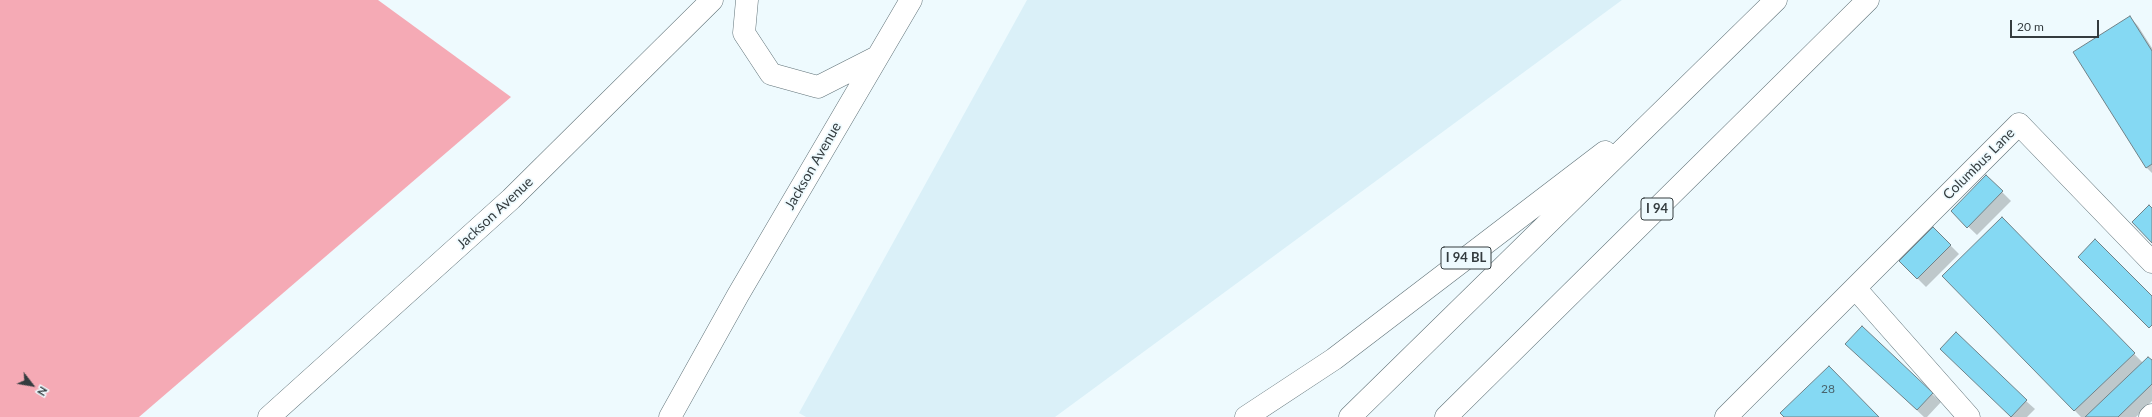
<!DOCTYPE html>
<style>
body{margin:0}
#map{position:relative;width:2152px;height:417px;overflow:hidden;background:#eefafe;font-family:Lato,sans-serif}
canvas{display:block}
.north{position:absolute;left:12px;top:365px;width:40px;height:40px;-webkit-text-stroke:3px #eefafe;paint-order:stroke;rotate:121deg;font-size:11px;font-weight:700;line-height:16px;text-align:center;color:#343c3f}
.north::after{content:'';display:block;margin:auto;width:14px;height:18px;background:#343c3f;clip-path:polygon(50% 0,100% 100%,50% 72%,0 100%)}
.scale{position:absolute;left:2010px;top:20px;width:89px;height:18px;box-sizing:border-box;border:2px solid #343c3f;border-top:0;padding-left:5px;font-size:12px;line-height:14px;white-space:nowrap;color:#343c3f;-webkit-text-stroke:3px #eefafe;paint-order:stroke}
</style>
<div id="map">
<canvas width="2152" height="417"></canvas>
<div class="north">N</div>
<div class="scale">20 m</div>
</div>
<script>
const ctx = document.querySelector('canvas').getContext('2d');
ctx.lineJoin = 'round';
function paint(path, color) {
  ctx.fillStyle = color;
  ctx.fill(path, 'evenodd');
}
function shape(rows) {
  const path = new Path2D();
  for (const r of rows) {
    path.moveTo(r[0], r[1]);
    for (let i = 2; i < r.length; i += 2) path.lineTo(r[i], r[i + 1]);
  }
  return path;
}
function stroke(path, color, width, dash) {
  ctx.strokeStyle = color;
  ctx.lineWidth = width;
  ctx.lineCap = dash ? 'butt' : 'round';
  ctx.setLineDash(dash || []);
  ctx.stroke(path);
}
function drawText(font, color, halo, rows, align = 'center') {
  ctx.font = font + ' Lato,sans-serif';
  ctx.lineWidth = 3.5;
  ctx.setLineDash([]);
  ctx.textBaseline = 'middle';
  ctx.strokeStyle = halo;
  ctx.fillStyle = color;
  for (const [text, x, y, turn = 0] of rows) {
    ctx.save();
    ctx.translate(x, y);
    ctx.rotate((+turn || 0) * Math.PI / 180);
    ctx.textAlign = isNaN(turn) ? turn : align;
    if (halo) ctx.strokeText(text, 0, 0);
    ctx.fillText(text, 0, 0);
    ctx.restore();
  }
}
const built = shape([
 [1027,0,1622,0,1055,417,806,417,799,413]
]);
const forest = shape([
 [0,0,378,0,511,97,139,417,0,417]
]);
const shadow = shape([
 [2130,17,2138,26,2152,48,2152,173,2146,167],
 [1986,176,2011,201,1977,235,1952,211],
 [2002,219,2143,363,2152,362,2152,401,2136,417,2081,417,1943,276],
 [1933,228,1959,254,1926,287,1900,261],
 [1941,349,2026,401,2035,409,2027,417,2012,417],
 [1855,352,1932,394,1941,402,1927,417,1924,417]
]);
const building = shape([
 [2130,16,2152,51,2152,164,2146,168,2073,52,2130,16],
 [1986,175,2003,191,1967,228,1951,211,1986,175],
 [2149,205,2152,208,2152,243,2132,222,2149,205],
 [2002,217,2135,353,2074,411,1942,276,2002,217],
 [1933,227,1951,245,1917,279,1899,261,1933,227],
 [2095,239,2152,296,2152,325,2149,328,2078,257,2095,239],
 [1862,326,1933,393,1917,410,1845,344,1862,326],
 [1956,332,2027,400,2011,417,1940,349,1956,332],
 [2148,357,2152,360,2152,384,2118,417,2085,417,2148,357],
 [1829,366,1879,417,1784,417,1780,413,1829,366]
]);
const minor = shape([
 [1855,288,1969,417],
 [1726,417,2019,124,2152,262],
 [2150,417,2152,415]
]);
const major = shape([
 [747,0,744,33,771,74,818,87,877,57],
 [269,417,511,199,712,0],
 [670,417,738,295,911,0]
]);
const highway = shape([
 [1246,417,1334,359,1605,152],
 [1350,417,1776,0],
 [1446,417,1868,0]
]);
const numberNames = [
 ["28",1828,389]
];
const shields = [
 [1657,209,32],
 [1466,258,50]
];
const shieldNames = [
 ["I 94",1657,209],
 ["I 94 BL",1466,258]
];
const streetNames = [
 ["Columbus Lane",1979,164,-45],
 ["Jackson Avenue",813,166,-60],
 ["Jackson Avenue",495,213,-43]
];
paint(built, '#daf0f8');
paint(forest, '#f5aab5');
paint(shadow, '#0003');
paint(building, '#85d9f3');
stroke(building, '#708288', 1);
stroke(minor, '#607278', 23);
stroke(major, '#607278', 23);
stroke(highway, '#607278', 23);
stroke(minor, '#fff', 22);
stroke(major, '#fff', 22);
stroke(highway, '#fff', 22);
drawText('12px', '#48636c', null, numberNames);
for (const [x, y, w] of shields) {
  const box = new Path2D();
  box.roundRect(x - w / 2, y - 11, w, 22, 3);
  ctx.fillStyle = '#eefafe';
  ctx.fill(box);
  stroke(box, '#343c3f', 1);
}
drawText('bold 13px', '#343c3f', null, shieldNames);
drawText('14px', '#343c3f', '#eefafe', streetNames);
</script>
